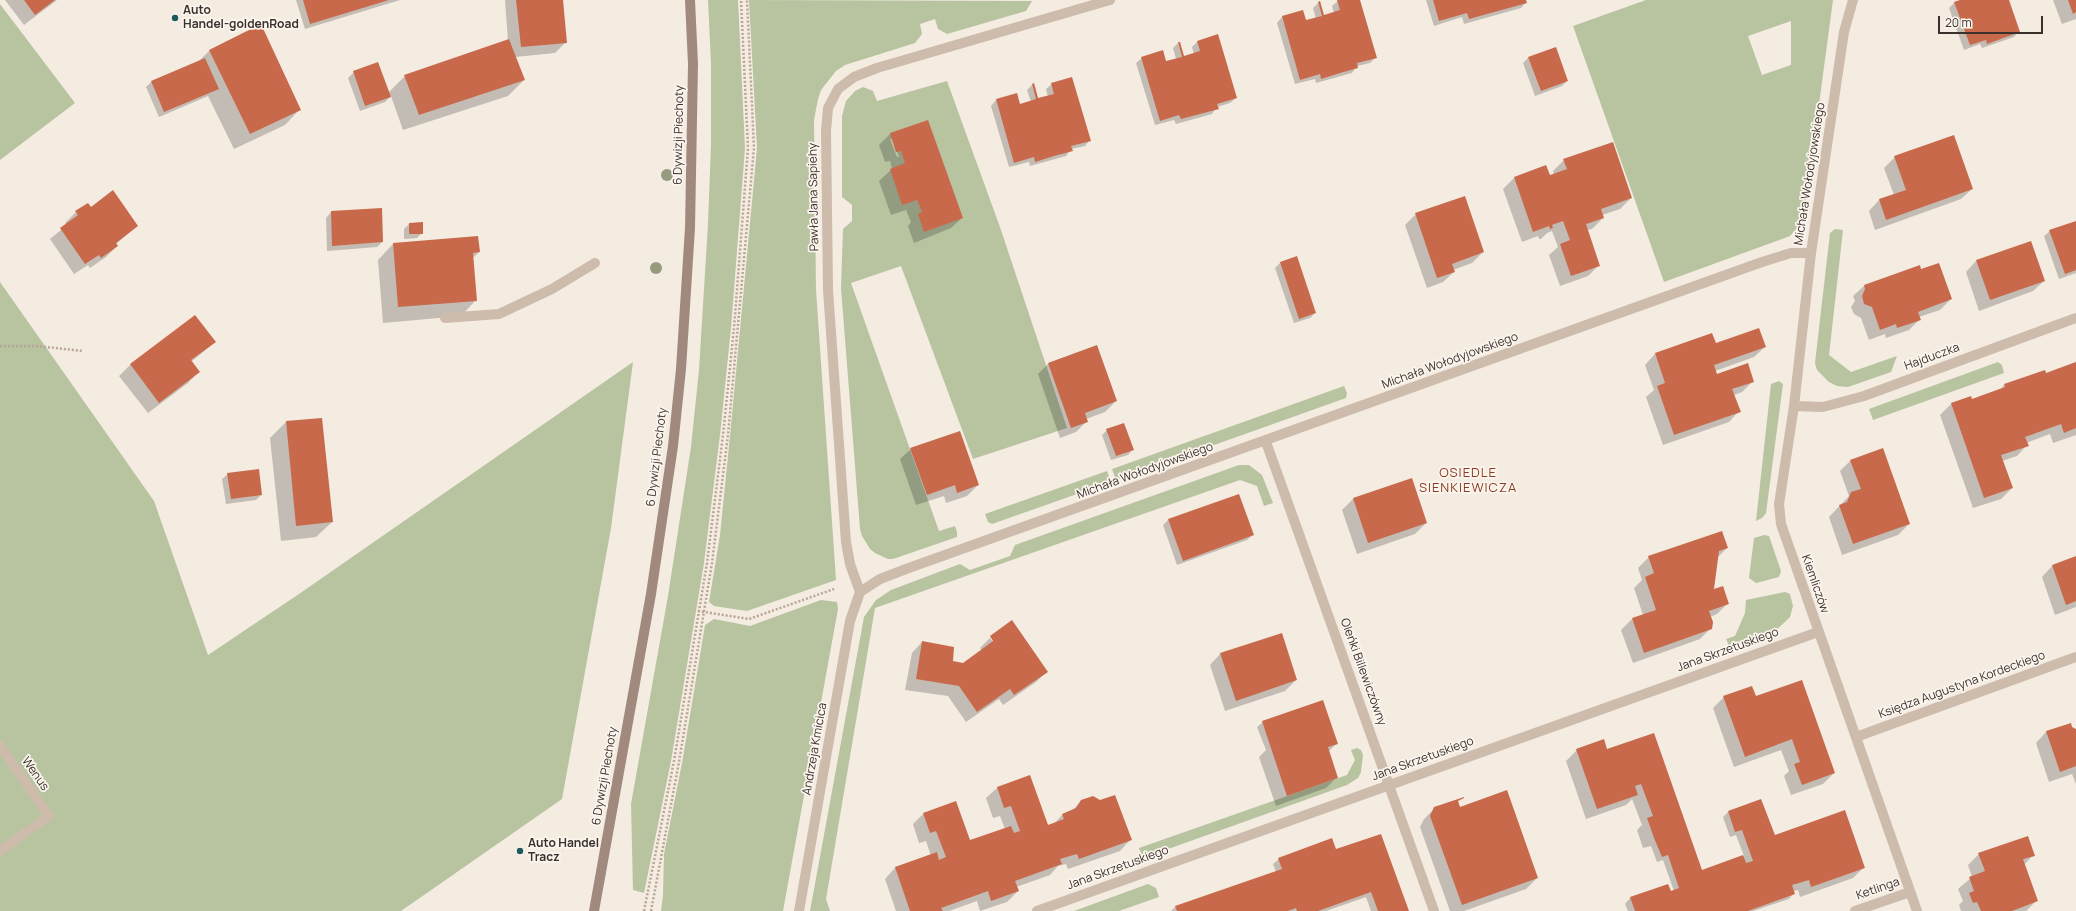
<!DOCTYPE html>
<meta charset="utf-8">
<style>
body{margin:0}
#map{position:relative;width:2076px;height:911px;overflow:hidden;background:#f4ebe1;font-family:Manrope,sans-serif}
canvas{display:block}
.scale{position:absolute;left:1938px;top:16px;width:105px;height:18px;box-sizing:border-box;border:2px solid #3b302b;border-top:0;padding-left:5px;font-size:12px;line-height:14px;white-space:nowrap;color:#3b302b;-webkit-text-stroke:3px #fbf5ee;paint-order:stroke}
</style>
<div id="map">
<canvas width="2076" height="911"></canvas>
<div class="scale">20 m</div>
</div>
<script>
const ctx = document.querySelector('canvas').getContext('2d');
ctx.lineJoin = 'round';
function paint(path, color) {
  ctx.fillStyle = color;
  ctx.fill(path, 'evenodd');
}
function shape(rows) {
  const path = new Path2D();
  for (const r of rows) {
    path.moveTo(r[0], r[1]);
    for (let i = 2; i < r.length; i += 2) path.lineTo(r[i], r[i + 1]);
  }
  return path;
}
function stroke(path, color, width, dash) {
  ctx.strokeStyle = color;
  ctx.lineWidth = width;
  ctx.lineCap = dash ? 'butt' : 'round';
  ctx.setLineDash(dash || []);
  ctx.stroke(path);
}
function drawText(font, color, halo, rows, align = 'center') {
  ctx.font = font + ' Manrope,sans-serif';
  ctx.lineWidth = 3.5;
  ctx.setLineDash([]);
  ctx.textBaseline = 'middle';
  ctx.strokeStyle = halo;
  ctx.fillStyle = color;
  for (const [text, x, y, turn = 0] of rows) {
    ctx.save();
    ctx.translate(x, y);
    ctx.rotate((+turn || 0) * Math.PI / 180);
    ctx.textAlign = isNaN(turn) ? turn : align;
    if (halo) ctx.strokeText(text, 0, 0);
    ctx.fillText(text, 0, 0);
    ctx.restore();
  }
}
const green = shape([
 [708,0,738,0,745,148,731,328,720,435,704,563,671,761,644,893,633,890,631,804,668,596,691,447,699,370,708,224,711,145,711,63],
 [749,0,1032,1,1026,11,947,34,938,29,935,19,920,24,922,34,915,43,845,65,836,71,821,90,818,99,814,120,816,290,836,580,747,611,714,606,709,602,720,535,730,436,757,148],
 [1646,0,1833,0,1804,216,1800,225,1790,236,1782,239,1664,282,1573,26],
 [1791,21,1791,65,1762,75,1748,36],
 [0,4,75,103,0,160],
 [947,81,1001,230,1067,428,973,459,901,266,851,283,939,531,955,526,957,532,957,537,893,559,888,559,875,553,870,549,862,536,860,529,841,288,843,229,852,221,852,205,842,197,842,116,846,101,855,91,863,87,873,91,877,101],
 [1835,229,1843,230,1829,355,1851,372,1897,356,1891,372,1848,387,1837,386,1829,382,1817,370,1815,363,1830,233],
 [0,282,154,501,208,655,299,594,633,362,611,528,562,799,401,911,0,911],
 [1998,362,2002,365,2004,373,1873,420,1869,409],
 [1779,381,1783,384,1766,513,1762,518,1756,521,1771,384],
 [1344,386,1347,393,1346,398,1116,480,1112,469],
 [1239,465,1249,465,1262,475,1273,503,1264,506,1257,486,1240,480,875,608,826,899,830,911,810,911,864,617,876,600,891,590,960,564,970,570,1010,556,1015,545],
 [1107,471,1111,482,992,524,988,522,985,514],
 [1764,535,1769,536,1781,571,1779,577,1756,583,1749,578,1754,538],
 [1785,592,1790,594,1793,606,1790,617,1786,621,1775,631,1730,648,1726,639,1735,636,1745,613,1746,600],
 [821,600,837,602,838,609,783,911,661,911,663,896,664,854,682,763,705,625,714,619,750,626],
 [1357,748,1361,750,1363,755,1361,772,1358,778,1347,785,1143,858,1139,848,1347,775,1355,760,1351,750],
 [1148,884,1156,888,1159,897,1119,911,1074,911]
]);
const shadow = shape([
 [5,0,57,0,24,25],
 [296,0,400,0,305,29],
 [505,0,562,0,566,42,555,53,515,57,524,80,508,96,403,130,391,96,385,102,360,111,348,78,354,72,389,92,405,76,508,41],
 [1359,0,1376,57,1370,63,1357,66,1352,73,1316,83,1315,79,1295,84,1277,23,1282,17,1302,11,1305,22,1316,19,1313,8,1318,3,1323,17,1334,13,1332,6,1338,1],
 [1426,0,1525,0,1526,2,1521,8,1464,24,1462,17,1434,26],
 [1963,0,2008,0,2019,31,2014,37,1982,48,1980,44,1964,50,1949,8,1954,3],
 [2053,0,2076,0,2076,19,2062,24],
 [1198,41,1236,98,1230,103,1217,107,1212,114,1176,124,1174,120,1155,125,1136,63,1142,58,1165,62,1176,59,1173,48,1178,43,1183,57,1194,54,1192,47],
 [210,50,300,109,285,125,234,149,208,96,159,117,146,87,151,82,197,63],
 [1528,58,1567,81,1562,86,1535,96,1523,63],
 [1052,84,1090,140,1085,146,1071,149,1066,156,1030,166,1029,162,1009,167,991,106,996,100,1019,105,1031,102,1027,90,1032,85,1038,100,1048,97,1046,89],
 [928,121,962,218,951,228,914,243,908,226,911,222,906,210,891,215,879,181,892,169,890,161,885,162,879,145,890,134],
 [890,139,893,139,899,157,897,157],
 [1895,157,1972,189,1961,199,1875,230,1869,211,1879,200,1894,195,1884,168],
 [1564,160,1631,198,1620,209,1602,215,1603,218,1592,229,1587,230,1599,265,1588,276,1560,286,1549,255,1558,247,1552,231,1547,233,1541,239,1539,239,1538,236,1522,242,1503,189,1514,178,1546,166,1549,176,1554,175,1553,171],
 [90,208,137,226,116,244,117,246,106,257,90,268,88,265,74,274,50,239,67,225,65,223,76,212],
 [381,209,382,242,377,247,327,251,326,218,331,212],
 [1416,214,1483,252,1472,263,1453,270,1454,272,1443,282,1427,288,1405,225],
 [2076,222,2076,273,2059,279,2044,236,2050,231],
 [409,224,422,233,417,238,404,239,404,229],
 [393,244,479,252,473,258,476,300,461,316,383,323,378,260],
 [1296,257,1315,313,1310,318,1294,323,1275,268,1280,263],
 [1976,261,2044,281,2033,291,1979,311,1966,272],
 [1921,270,1951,299,1940,310,1919,317,1920,319,1909,330,1886,338,1885,334,1869,340,1861,318,1854,314,1851,307,1855,301,1853,296,1864,286],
 [195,316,215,342,191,362,198,372,188,383,148,413,119,376,130,365],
 [1765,347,1754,357,1715,371,1716,375,1753,381,1742,392,1734,395,1739,411,1729,422,1663,445,1646,397,1654,390,1645,365,1655,354],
 [2076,362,2076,435,2053,443,2050,434,2026,443,2027,445,2017,456,2002,461,2012,488,2001,499,1973,508,1940,415,1951,404,1970,398,1971,401,2000,390,2004,385,2044,371,2045,374],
 [1048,364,1116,401,1105,412,1086,419,1087,421,1076,432,1060,438,1038,374],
 [321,419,332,522,316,537,281,541,270,438,286,422],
 [1107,430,1133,449,1128,455,1111,460,1102,435],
 [911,449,978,485,967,496,946,503,944,496,916,505,900,459],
 [1851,460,1909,524,1898,535,1842,555,1829,517,1849,496,1840,471],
 [228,474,261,495,256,500,226,504,222,479],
 [1411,479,1426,523,1415,534,1357,554,1342,510,1353,499],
 [1168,520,1253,535,1247,540,1177,565,1163,525],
 [1727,548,1717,558,1713,591,1728,603,1717,614,1710,617,1711,628,1700,639,1633,663,1621,630,1632,619,1643,615,1634,588,1642,580,1638,568,1649,557],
 [2076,557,2076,607,2055,615,2042,577,2052,566],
 [1012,622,1046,672,1036,682,1003,705,999,699,966,722,948,696,905,690,912,653,922,642,952,661,963,664,982,651,980,648,990,638,996,646,992,637,990,637],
 [1220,654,1296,680,1285,691,1225,711,1210,665],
 [1724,697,1755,698,1834,773,1823,784,1791,795,1784,776,1789,771,1781,750,1734,767,1713,708],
 [1263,722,1336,744,1328,752,1337,777,1326,788,1276,806,1259,757,1266,750,1257,727],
 [2070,724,2071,728,2076,730,2076,784,2072,774,2049,782,2036,743,2046,732],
 [1653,735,1702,871,1744,856,1736,835,1730,837,1723,817,1728,812,1774,837,1864,867,1853,878,1800,897,1798,890,1794,891,1794,893,1789,899,1753,911,1628,911,1625,904,1630,898,1668,885,1670,892,1674,891,1663,860,1657,862,1651,846,1643,848,1637,830,1642,825,1632,799,1626,805,1586,819,1566,761,1577,750,1606,751],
 [1030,776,1048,826,1053,825,1063,814,1072,811,1081,801,1130,840,1120,851,1068,869,1066,864,1058,866,1050,875,1016,887,1018,891,1007,902,980,911,977,901,949,911,896,911,885,879,895,868,931,856,926,841,919,843,913,824,923,814,969,842,1005,829,1000,816,993,818,986,798,997,788],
 [1435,808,1460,808,1537,878,1526,889,1464,911,1450,911,1420,827,1424,819],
 [1335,851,1408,911,1371,911,1366,897,1326,911,1171,911,1175,907,1276,872,1273,864,1279,859],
 [1979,854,2033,855,2024,865,2037,900,2026,911,1961,911,1959,905,1963,901,1958,889,1972,877,1968,865]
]);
const building = shape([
 [24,0,55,0,35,15],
 [303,0,389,0,310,24],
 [516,0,563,0,567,43,521,47],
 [1337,0,1360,0,1377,58,1357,63,1358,68,1340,73,1321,79,1320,74,1300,80,1282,16,1303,10,1306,20,1322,16,1318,2,1320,1,1324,15,1340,10],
 [1433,0,1526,0,1527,3,1469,19,1467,13,1439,21],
 [1960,0,2009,0,2020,32,1987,44,1986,40,1970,45,1954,2],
 [2068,0,2076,0,2076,12,2073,14],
 [261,24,301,110,250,134,209,50],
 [1218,34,1237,98,1217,104,1219,109,1181,119,1179,115,1160,121,1141,57,1163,50,1166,61,1182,57,1178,42,1180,42,1184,56,1200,51,1197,41],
 [509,39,525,80,419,115,404,75],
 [1556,47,1568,81,1541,91,1528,57],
 [205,58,219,89,164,112,151,81],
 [378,62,391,97,365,106,353,71],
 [1072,77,1091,141,1071,146,1073,151,1054,156,1035,162,1034,157,1014,163,996,99,1017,93,1020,104,1036,99,1032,84,1034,83,1038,98,1054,94,1051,83],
 [928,120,963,218,924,232,918,214,922,212,917,200,902,205,890,169,905,163,901,151,896,152,890,133],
 [1954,135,1973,189,1886,220,1879,199,1906,190,1894,156],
 [1613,142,1632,198,1601,209,1604,218,1586,224,1600,266,1571,276,1560,244,1570,240,1563,221,1552,225,1553,228,1550,229,1549,226,1533,232,1514,177,1546,165,1550,175,1567,169,1563,159],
 [113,190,138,226,116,243,118,246,101,258,99,255,85,264,60,228,78,215,75,211,88,203,91,207],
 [1465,196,1484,252,1452,264,1455,272,1437,278,1415,213],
 [382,208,383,242,332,246,331,211],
 [2076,221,2076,270,2065,274,2049,230],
 [423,222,423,234,409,234,409,223],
 [478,236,480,252,473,253,477,301,398,307,393,243],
 [2031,241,2045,281,1990,300,1976,260],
 [1297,256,1316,313,1299,319,1280,262],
 [1939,263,1952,299,1918,312,1921,320,1897,328,1896,324,1880,330,1872,307,1864,304,1862,296,1865,289,1864,285,1920,265,1921,269],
 [195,315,216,342,191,360,200,372,159,403,130,364],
 [1759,328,1766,347,1714,365,1717,374,1748,363,1754,382,1732,389,1741,412,1674,435,1657,386,1665,383,1655,353,1712,333,1716,343],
 [1097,345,1117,401,1085,413,1088,422,1071,428,1048,363],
 [2076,362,2076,428,2064,433,2061,424,2025,437,2029,446,2001,455,2013,488,1984,498,1951,403,1971,396,1972,399,2005,387,2004,384,2045,370,2046,373],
 [322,418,333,522,296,526,286,421],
 [1124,423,1134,450,1116,456,1106,429],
 [960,431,979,485,957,493,955,485,927,495,910,448],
 [1883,448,1910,524,1853,544,1839,505,1847,502,1851,492,1861,489,1850,460],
 [259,469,262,495,231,499,227,473],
 [1412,478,1427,523,1368,543,1353,498],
 [1239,494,1254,535,1183,561,1168,519],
 [1722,531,1728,548,1719,551,1714,589,1723,586,1729,604,1709,611,1713,622,1712,629,1644,653,1632,618,1656,610,1645,577,1654,573,1648,556],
 [2076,556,2076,601,2066,605,2052,565],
 [1012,620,1048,672,1014,695,1010,689,977,712,959,686,916,679,922,641,954,647,953,661,963,663,993,641,990,636],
 [1282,633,1297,680,1236,701,1220,653],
 [1802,680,1835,773,1802,785,1794,764,1800,762,1792,739,1745,757,1723,696,1752,686,1756,696],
 [1323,700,1338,744,1328,747,1338,778,1287,796,1262,721],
 [2071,723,2072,727,2076,729,2076,766,2060,772,2046,731],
 [1654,733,1702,870,1743,855,1746,863,1753,861,1742,830,1735,832,1728,811,1761,799,1775,835,1845,810,1865,868,1811,887,1809,880,1792,885,1795,894,1748,911,1635,911,1630,897,1668,884,1671,891,1679,888,1668,855,1662,857,1654,838,1647,818,1653,816,1641,784,1635,786,1638,795,1597,809,1576,749,1604,739,1607,749],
 [1030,775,1048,825,1064,819,1062,814,1076,808,1081,800,1093,796,1100,800,1115,795,1132,840,1079,859,1077,854,1060,859,1062,864,1015,881,1019,891,991,901,988,891,941,908,943,911,910,911,895,867,937,852,939,860,946,857,936,831,930,833,923,813,956,801,970,840,1011,826,1014,833,1020,831,1011,806,1004,808,997,787],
 [1507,790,1538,878,1462,905,1430,816,1434,807,1464,797,1464,798,1458,801,1460,807],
 [1381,834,1409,911,1378,911,1371,892,1318,911,1297,911,1296,908,1288,911,1177,911,1175,906,1282,869,1278,858,1332,838,1336,849],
 [2028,836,2035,856,2023,859,2038,901,2012,911,1981,911,1977,902,1973,903,1969,893,1974,891,1969,877,1985,871,1978,853]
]);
const path = shape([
 [0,346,37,346,83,351],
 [698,611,749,619,834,589],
 [644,911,674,761,707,563,723,435,734,328,748,148,741,0],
 [651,911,679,762,712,563,728,435,754,148,747,0]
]);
const lane = shape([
 [445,318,499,314,552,289,595,263]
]);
const street = shape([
 [1811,253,1794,406,1779,504,1781,524,1917,911],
 [1794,406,1823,407,1864,396,2076,318],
 [1266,442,1434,911],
 [860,592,850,564,846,542,828,290,826,131,828,108,838,89,854,77,877,68,1110,0],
 [1856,737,2076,657],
 [0,746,49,816,0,851],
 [799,911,850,621,860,592,880,579,906,569,1762,262,1791,253,1811,253,1844,32,1853,0],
 [1037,911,1818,632],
 [1855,911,1910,892]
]);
const secondary = shape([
 [594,911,651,594,673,446,681,369,690,228,693,64,690,0]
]);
const trees = [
 [667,175],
 [656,268]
];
const markers = [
 [175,18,4,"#1f5a5e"],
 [520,851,4,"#1f5a5e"]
];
const poiNames = [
 ["Auto",183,11],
 ["Handel-goldenRoad",183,25],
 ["Auto Handel",528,844],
 ["Tracz",528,858]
];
const streetNames = [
 ["6 Dywizji Piechoty",679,135,-89],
 ["Michała Wołodyjowskiego",1810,174,-81],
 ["Pawła Jana Sapiehy",814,197,-91],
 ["Hajduczka",1932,357,-20],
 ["Michała Wołodyjowskiego",1450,361,-20],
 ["6 Dywizji Piechoty",657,457,-83],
 ["Michała Wołodyjowskiego",1145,471,-20],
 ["Kiemliczów",1815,584,71],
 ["Jana Skrzetuskiego",1728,650,-20],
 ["Oleńki Billewiczówny",1363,672,70],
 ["Księdza Augustyna Kordeckiego",1962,685,-20],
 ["Andrzeja Kmicica",815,749,-80],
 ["Jana Skrzetuskiego",1423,759,-20],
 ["Wenus",35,774,55],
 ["6 Dywizji Piechoty",605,776,-80],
 ["Jana Skrzetuskiego",1118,868,-20],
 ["Ketlinga",1878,889,-19]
];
const neighbourhoodNames = [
 ["OSIEDLE",1468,473],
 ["SIENKIEWICZA",1468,488]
];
paint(green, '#b8c4a0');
paint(shadow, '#0003');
paint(building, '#c8694b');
stroke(path, '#b9a596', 2.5, [2, 2]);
stroke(lane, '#cdbbac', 10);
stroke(street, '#cdbbac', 10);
stroke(secondary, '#a18a7d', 10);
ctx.fillStyle = '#969b7f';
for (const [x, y] of trees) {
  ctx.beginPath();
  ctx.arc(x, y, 6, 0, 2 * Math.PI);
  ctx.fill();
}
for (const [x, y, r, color] of markers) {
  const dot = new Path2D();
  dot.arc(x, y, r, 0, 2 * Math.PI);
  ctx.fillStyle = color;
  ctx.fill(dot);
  stroke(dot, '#fbf5ee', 1.5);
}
drawText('bold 12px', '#3b302b', '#fbf5ee', poiNames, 'left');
drawText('12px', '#3b302b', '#fbf5ee', streetNames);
ctx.letterSpacing = '1px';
drawText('13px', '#8c3b22', '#fbf5ee', neighbourhoodNames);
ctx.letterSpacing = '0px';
</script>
